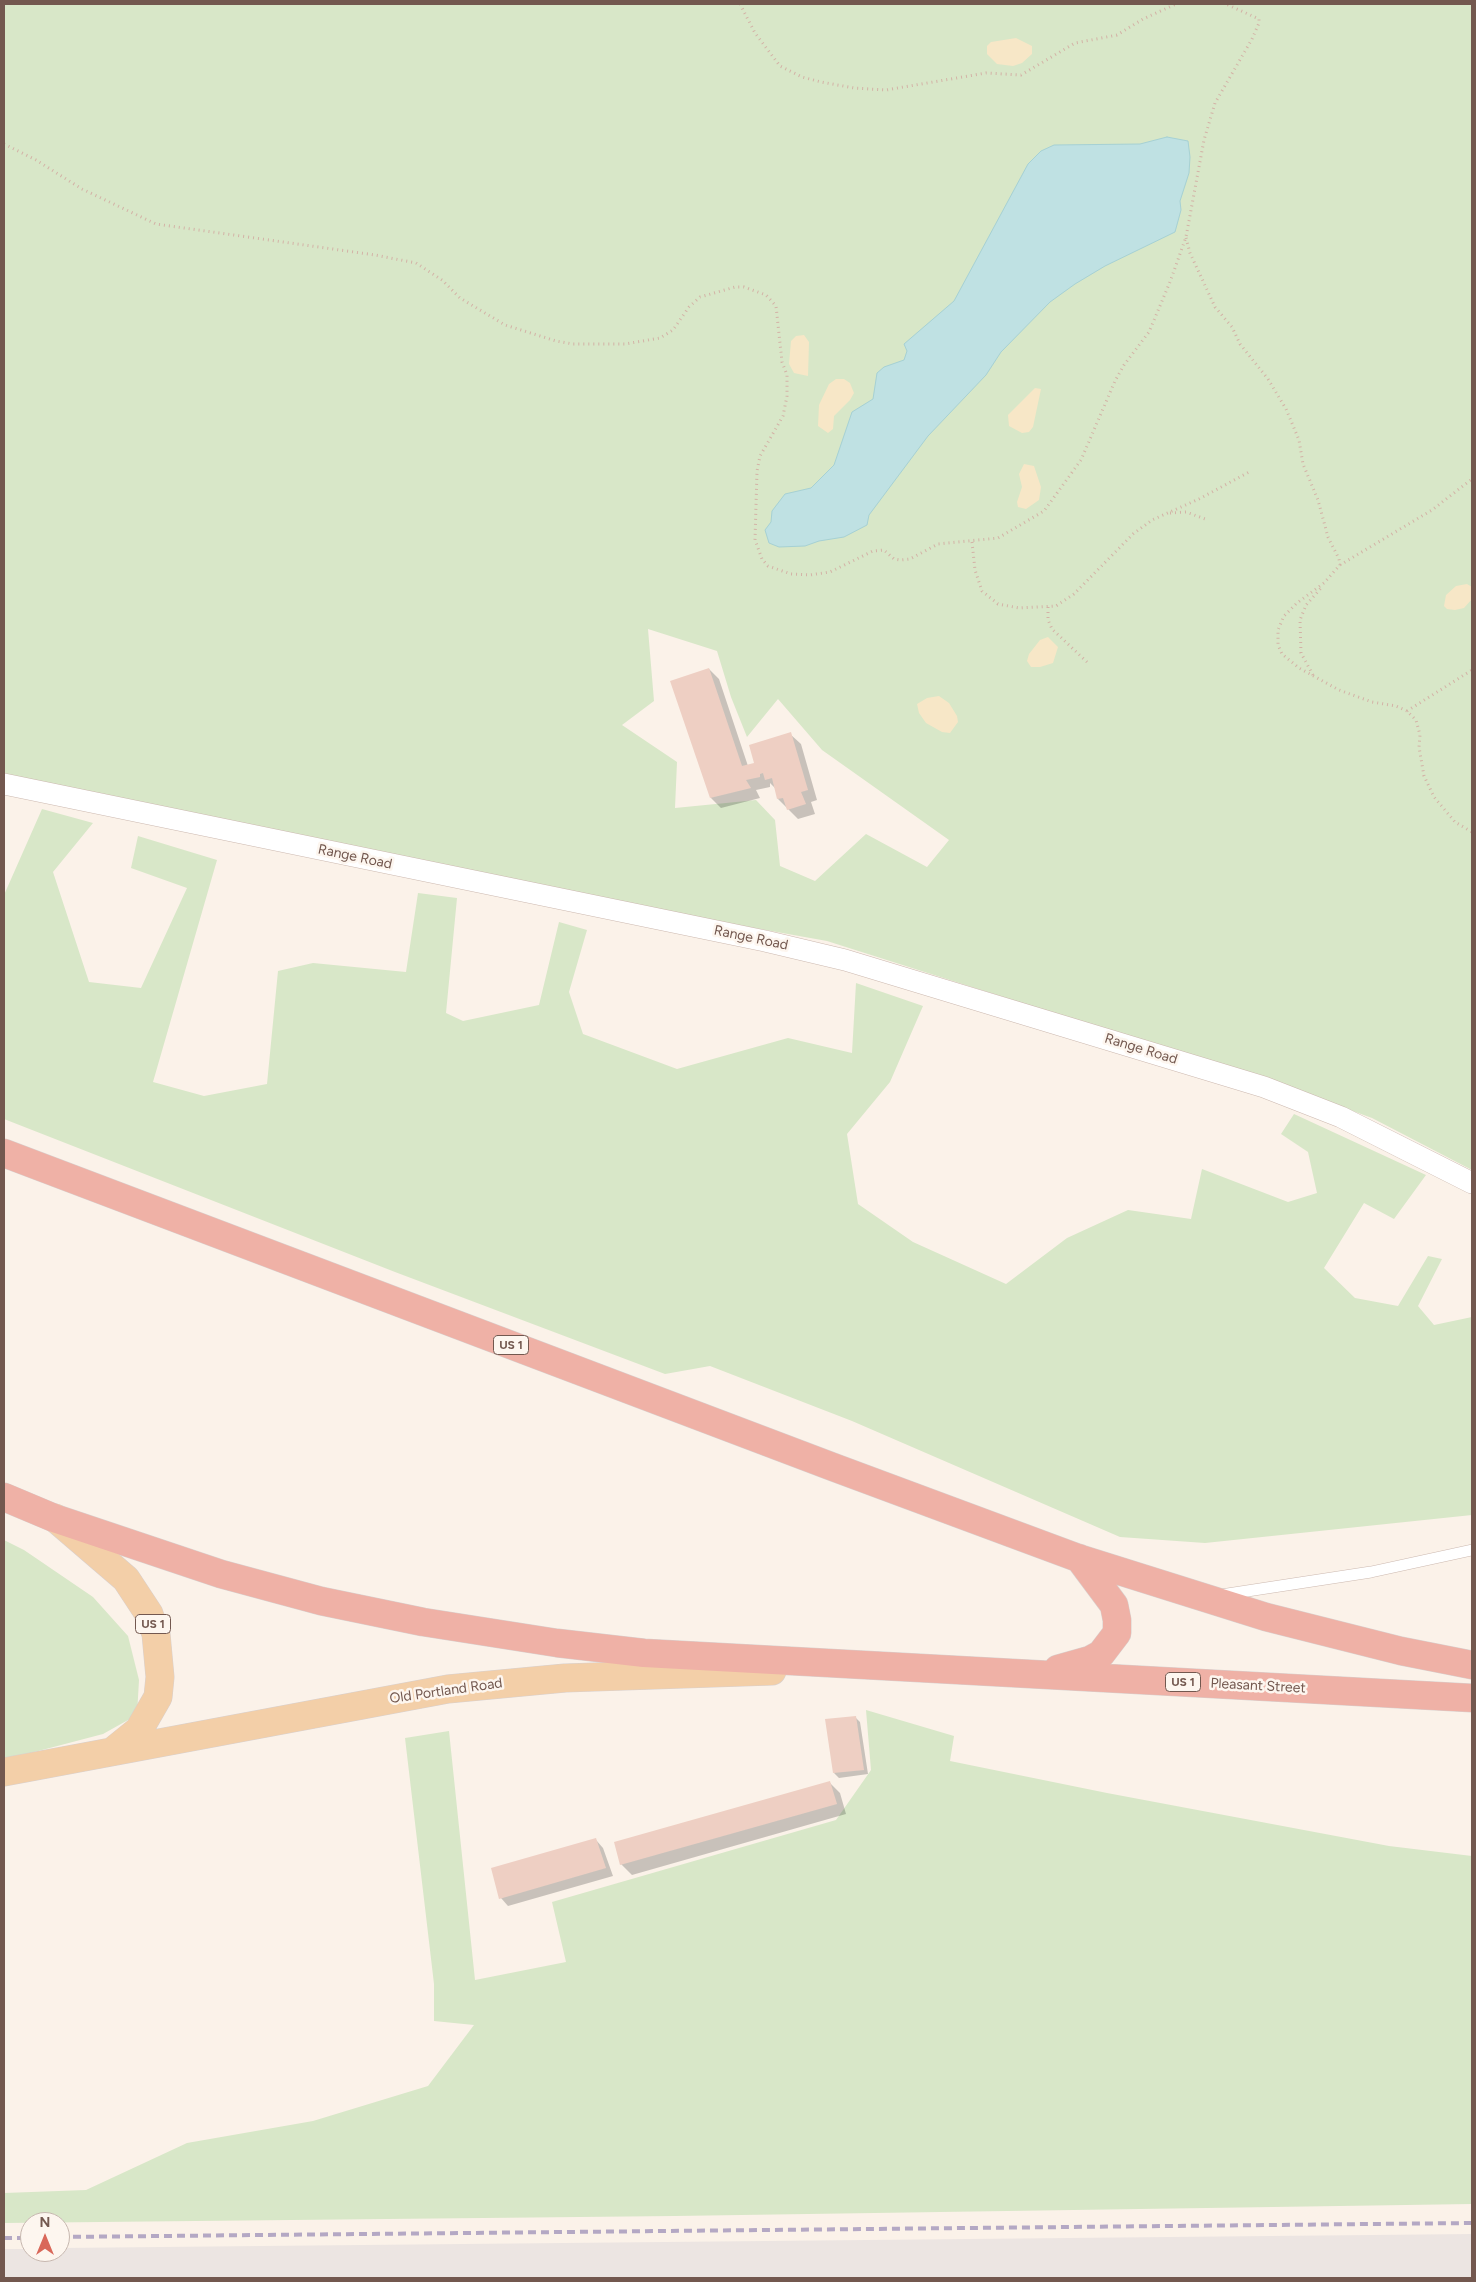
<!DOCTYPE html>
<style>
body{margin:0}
#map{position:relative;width:1476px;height:2282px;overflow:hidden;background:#fbf2e9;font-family:Figtree,sans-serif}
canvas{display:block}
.frame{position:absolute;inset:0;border:5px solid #73584f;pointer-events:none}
.north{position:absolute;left:20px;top:2212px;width:50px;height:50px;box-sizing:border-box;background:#fdf6ef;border:1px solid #c6b7af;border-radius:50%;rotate:0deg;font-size:14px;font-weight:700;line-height:20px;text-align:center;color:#73584f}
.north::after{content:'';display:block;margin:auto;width:18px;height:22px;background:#d9685a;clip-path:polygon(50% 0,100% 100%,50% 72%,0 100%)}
</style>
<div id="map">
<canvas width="1476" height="2282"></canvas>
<div class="frame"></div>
<div class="north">N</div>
</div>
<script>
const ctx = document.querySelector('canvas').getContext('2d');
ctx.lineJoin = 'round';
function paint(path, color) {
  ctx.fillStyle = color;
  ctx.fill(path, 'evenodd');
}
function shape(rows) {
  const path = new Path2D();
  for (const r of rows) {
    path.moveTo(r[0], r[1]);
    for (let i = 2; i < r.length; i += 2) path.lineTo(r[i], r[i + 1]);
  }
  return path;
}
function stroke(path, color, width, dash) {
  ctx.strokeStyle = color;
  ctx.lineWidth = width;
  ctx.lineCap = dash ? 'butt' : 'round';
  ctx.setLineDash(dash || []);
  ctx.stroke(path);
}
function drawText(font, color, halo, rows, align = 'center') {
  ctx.font = font + ' Figtree,sans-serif';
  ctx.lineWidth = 5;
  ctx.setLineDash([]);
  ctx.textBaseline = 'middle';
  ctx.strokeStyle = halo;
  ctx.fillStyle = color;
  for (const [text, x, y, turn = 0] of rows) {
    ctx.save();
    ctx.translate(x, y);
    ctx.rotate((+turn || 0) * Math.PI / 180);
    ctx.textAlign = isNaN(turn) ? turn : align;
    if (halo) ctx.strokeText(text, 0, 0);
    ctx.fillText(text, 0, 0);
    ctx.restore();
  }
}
const industrial = shape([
 [1472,2234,1472,2278,4,2278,4,2249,30,2249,30,2252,60,2252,60,2248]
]);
const green = shape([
 [4,4,1472,4,1472,1170,1372,1118,1339,1106,1252,1076,827,941,615,903,4,777],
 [648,629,717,651,731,697,747,737,778,699,822,750,949,840,927,867,866,834,815,881,780,866,775,820,756,800,675,808,677,762,622,725,654,701],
 [42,809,93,823,53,872,89,982,141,988,187,888,131,868,138,836,217,860,153,1082,204,1096,267,1084,278,971,313,963,406,972,418,893,457,898,446,1013,463,1021,539,1005,559,922,587,930,569,992,583,1034,677,1069,788,1038,852,1053,856,983,923,1006,890,1082,847,1134,858,1204,913,1242,1006,1284,1067,1238,1128,1210,1191,1219,1202,1169,1288,1202,1317,1193,1308,1152,1281,1134,1294,1114,1426,1175,1394,1219,1364,1203,1324,1268,1355,1298,1398,1306,1428,1256,1442,1259,1418,1306,1434,1325,1472,1317,1472,1515,1205,1543,1120,1537,852,1421,710,1366,665,1374,395,1272,4,1119,4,895],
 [4,1540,24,1550,93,1597,128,1636,139,1680,137,1715,103,1734,4,1760],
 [866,1710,954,1736,950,1761,1107,1793,1389,1846,1472,1856,1472,2204,675,2216,4,2223,4,2193,86,2190,187,2143,313,2121,428,2086,474,2025,434,2021,434,1984,405,1738,449,1731,475,1980,566,1962,552,1902,836,1820,871,1770]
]);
const sand = shape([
 [1016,38,1032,46,1032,54,1022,63,1013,66,997,64,987,54,987,46,991,42],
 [804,335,809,342,808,376,794,373,789,364,791,341,796,336],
 [836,379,844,379,850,383,854,393,850,400,834,416,833,429,828,433,818,426,819,405,829,384],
 [1035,388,1041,389,1033,427,1029,432,1022,433,1009,426,1008,415],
 [1024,464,1034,466,1041,487,1039,500,1026,509,1018,507,1017,502,1022,487,1019,474],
 [1467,584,1472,587,1472,599,1464,608,1455,610,1447,609,1444,606,1446,595,1456,586],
 [1048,637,1058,647,1053,663,1040,667,1031,667,1027,661,1029,654,1040,640],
 [939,696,949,703,957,716,958,722,950,733,942,732,926,723,919,713,917,704,927,698]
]);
const water = shape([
 [1167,137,1188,141,1190,157,1189,173,1180,201,1181,210,1175,232,1105,266,1075,284,1050,302,1001,352,986,375,928,436,869,515,867,525,844,537,819,541,805,546,779,547,769,543,765,530,771,522,772,511,785,494,811,488,834,465,852,412,873,399,877,373,884,367,904,360,907,351,904,344,954,301,1028,164,1041,151,1054,145,1140,144,1167,137]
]);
const shadow = shape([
 [709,669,719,679,748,766,755,764,790,734,801,744,817,800,811,802,815,814,798,819,778,799,776,789,770,783,770,787,756,790,760,798,721,808,711,798],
 [855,1717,860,1722,868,1774,839,1778,834,1773],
 [830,1783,840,1793,846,1814,632,1875,621,1864],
 [596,1840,603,1848,613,1876,508,1906,501,1898]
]);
const building = shape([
 [709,668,742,766,754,763,749,745,791,732,808,790,801,792,806,804,787,810,783,798,777,799,772,778,765,780,763,773,760,774,760,777,746,780,751,788,710,798,670,681],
 [856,1716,864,1770,833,1773,825,1719],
 [830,1781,837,1804,620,1865,614,1842],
 [596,1838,606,1868,499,1899,491,1868]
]);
const path = shape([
 [740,4,755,33,780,66,802,77,821,82,854,88,886,90,986,73,1021,75,1075,43,1117,35,1143,19,1176,4],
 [4,144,36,160,82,189,156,224,375,255,416,263,442,280,460,298,505,325,556,341,573,344,625,344,660,338,673,330,689,307,700,297,735,287,744,287,766,295,776,306,782,362,787,375,787,396,783,416,760,456,757,471,755,540,762,559,768,566,791,574,810,575,830,572,873,551,884,550,894,559,900,560,910,559,938,544,998,538,1044,511,1081,460,1115,381,1124,365,1149,332,1170,282,1186,237,1204,140,1215,103,1252,39,1259,23,1259,19,1226,4],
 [1186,238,1190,253,1215,307,1232,327,1240,344,1268,379,1286,409,1299,440,1303,464,1318,500,1328,537,1339,559,1340,565,1324,583,1297,603,1284,616,1278,630,1278,645,1282,654,1299,668,1339,690,1372,702,1396,706,1407,711,1416,720,1420,735,1419,747,1424,776,1434,797,1455,822,1472,832],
 [1170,513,1186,512,1208,520],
 [972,542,975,570,982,591,998,604,1019,608,1056,606,1074,594,1133,534,1152,520,1199,499,1251,471],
 [1340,565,1432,510,1472,479],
 [1048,607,1048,620,1052,629,1087,662],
 [1313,675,1301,653,1300,620,1306,605,1321,588],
 [1407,711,1472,670]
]);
const lane = shape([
 [1221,1595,1371,1572,1472,1550]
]);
const street = shape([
 [4,784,765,941,845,960,1264,1087,1341,1117,1472,1183]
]);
const primary = shape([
 [55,1518,126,1579,149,1614,156,1634,160,1677,158,1697,139,1730,113,1751],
 [4,1772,448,1689,565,1678,772,1671]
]);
const highway = shape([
 [4,1153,833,1467,1078,1558,1266,1617,1401,1651,1472,1665],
 [4,1497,54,1518,221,1574,321,1601,423,1622,557,1643,644,1653,1472,1698],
 [1058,1669,1090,1660,1101,1654,1117,1633,1117,1620,1114,1605,1079,1558]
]);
const rail = shape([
 [60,2237,1472,2223],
 [4,2238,30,2238]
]);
const shields = [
 [511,1345,35],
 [153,1624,35],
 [1183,1682,35]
];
const shieldNames = [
 ["US 1",511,1345],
 ["US 1",153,1624],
 ["US 1",1183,1682]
];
const streetNames = [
 ["Range Road",355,857,12],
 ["Range Road",751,938,12],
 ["Range Road",1141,1049,17],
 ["Pleasant Street",1258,1686,3],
 ["Old Portland Road",446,1691,-8]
];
paint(industrial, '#ece5e2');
paint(green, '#d8e7c8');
paint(sand, '#f7e7c7');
paint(water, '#bfe1e3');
stroke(water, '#a6d1d4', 1);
paint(shadow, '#0003');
paint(building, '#eecfc3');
stroke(lane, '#ccb9b0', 12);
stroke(street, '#ccb9b0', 22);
stroke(primary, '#d8d0ce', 29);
stroke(highway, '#d8d0ce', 29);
stroke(path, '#d3b2a6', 3, [1, 4]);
stroke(lane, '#fff', 11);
stroke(street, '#fff', 21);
stroke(primary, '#f3cfa8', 28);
stroke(highway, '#efb1a6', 28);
stroke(rail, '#b4a8c4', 4, [8, 5]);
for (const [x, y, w] of shields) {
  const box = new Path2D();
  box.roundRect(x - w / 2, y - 9.5, w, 19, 4);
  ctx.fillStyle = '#fdf6ef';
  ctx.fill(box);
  stroke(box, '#73584f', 1);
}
drawText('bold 12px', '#73584f', null, shieldNames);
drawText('14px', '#73584f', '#fdf6ef', streetNames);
</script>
